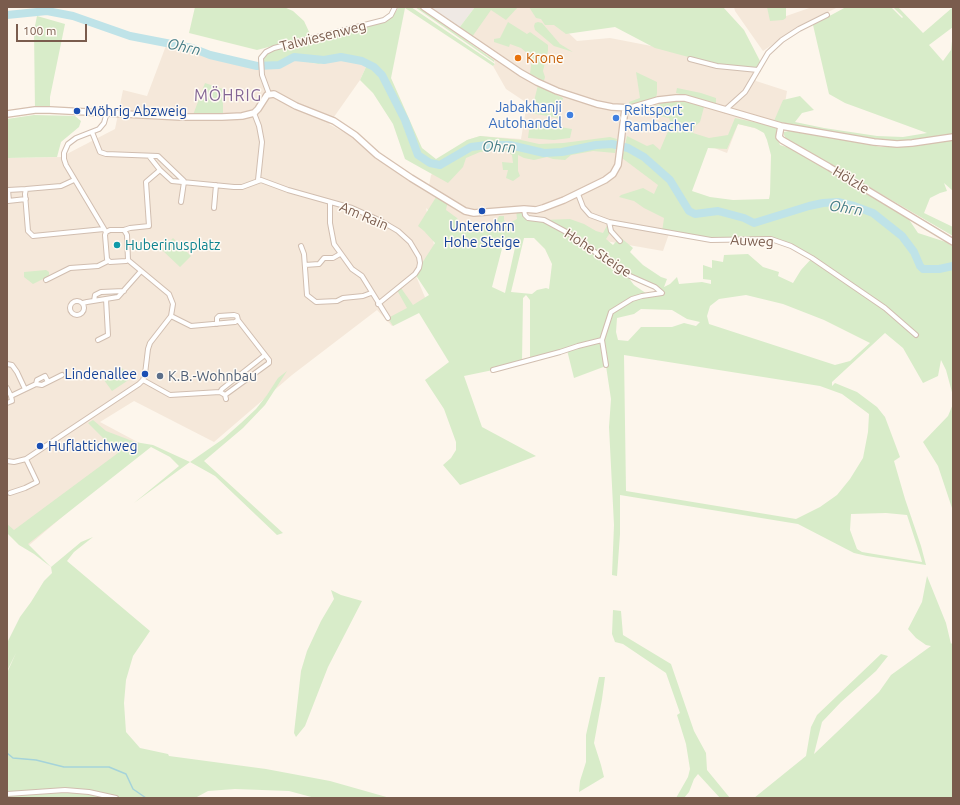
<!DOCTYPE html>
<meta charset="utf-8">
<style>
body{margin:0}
#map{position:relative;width:960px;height:805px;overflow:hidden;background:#fdf6ec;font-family:Ubuntu,sans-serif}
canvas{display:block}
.frame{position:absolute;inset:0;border:8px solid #7a5c4d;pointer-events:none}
.scale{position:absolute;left:16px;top:24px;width:71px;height:18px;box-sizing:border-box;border:2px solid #7a5c4d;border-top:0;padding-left:5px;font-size:12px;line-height:14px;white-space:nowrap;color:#7a5c4d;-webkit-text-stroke:3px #fffaf3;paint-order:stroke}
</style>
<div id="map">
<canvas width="960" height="805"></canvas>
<div class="frame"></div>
<div class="scale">100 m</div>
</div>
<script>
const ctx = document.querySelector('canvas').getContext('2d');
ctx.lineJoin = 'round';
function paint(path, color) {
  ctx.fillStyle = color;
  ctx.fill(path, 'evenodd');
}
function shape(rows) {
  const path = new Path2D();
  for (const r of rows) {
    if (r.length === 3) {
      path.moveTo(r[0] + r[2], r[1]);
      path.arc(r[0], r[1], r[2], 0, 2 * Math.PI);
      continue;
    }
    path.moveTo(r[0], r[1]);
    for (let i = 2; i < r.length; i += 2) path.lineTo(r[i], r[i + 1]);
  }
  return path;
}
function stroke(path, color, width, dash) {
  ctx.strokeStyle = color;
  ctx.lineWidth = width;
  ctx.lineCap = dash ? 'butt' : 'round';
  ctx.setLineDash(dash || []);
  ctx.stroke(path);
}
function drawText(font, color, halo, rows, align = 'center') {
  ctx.font = font + ' Ubuntu,sans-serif';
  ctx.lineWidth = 3;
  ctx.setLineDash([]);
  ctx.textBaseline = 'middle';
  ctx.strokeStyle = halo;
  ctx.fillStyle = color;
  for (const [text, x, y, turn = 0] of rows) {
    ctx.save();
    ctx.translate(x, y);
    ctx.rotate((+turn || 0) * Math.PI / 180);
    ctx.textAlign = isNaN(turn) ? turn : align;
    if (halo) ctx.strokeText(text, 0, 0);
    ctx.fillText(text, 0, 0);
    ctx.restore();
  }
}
const residential = shape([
 [488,7,541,7,577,41,610,38,755,66,756,81,787,91,782,121,762,130,738,124,727,153,691,139,680,202,663,251,531,228,456,236,426,208,438,263,416,276,427,302,392,326,377,310,292,375,214,442,134,401,100,422,145,446,27,547,7,527,7,158,61,157,115,129,123,90,147,96,167,43,192,48,210,55,255,64,270,66,289,59,319,64,335,59,362,61,366,67,360,80,329,124,356,139,428,191,431,175,467,140,480,136,521,139,527,103,506,89,493,66,495,64,494,60,467,40],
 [734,7,771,7,775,20,812,7,838,7,797,28,763,51,735,11]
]);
const industrial = shape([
 [428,7,475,7,459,28]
]);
const green = shape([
 [195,7,284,7,293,11,304,21,311,36,257,50,189,33],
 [399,7,411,7,495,64,493,66,405,8,391,78,422,148,436,159,467,140,480,136,521,140,539,144,563,143,610,137,617,139,615,153,593,151,571,155,565,160,553,159,547,157,534,160,524,158,518,155,518,171,520,176,513,181,506,178,508,170,503,170,502,162,513,163,512,155,504,150,480,152,466,158,463,167,448,183,405,159,393,124,373,93,360,80,366,67,362,61,335,59,319,64,289,59,270,66,263,65,263,59,271,50,384,22,392,17],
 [415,7,419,7,494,60,494,62],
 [475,7,518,7,506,20,491,10,472,37,459,28],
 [529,7,723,7,744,30,760,61,757,67,744,67,718,65,655,48,615,27,566,34,554,25,545,25,541,19,536,18],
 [767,7,786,7,786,18,783,20,770,21],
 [846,7,891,7,902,18,903,17,893,7,898,7,923,33,953,7,953,27,929,45,943,61,951,50,953,32,953,191,944,183,947,191,940,193,930,198,924,213,953,227,953,236,804,149,786,139,784,135,784,132,794,130,881,147,908,147,928,144,928,141,897,144,774,121,783,100,800,96,814,110,802,113,795,122,824,128,877,136,903,137,927,133,845,103,829,94,813,25],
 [37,16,65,24,50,97,50,110,35,110,34,31],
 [508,22,527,34,530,32,548,45,548,51,543,71,545,77,544,81,530,74,532,57,521,48,510,44,509,47,494,42,494,39,500,38],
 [538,22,542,23,560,44,573,52,554,46,535,30,534,26,535,23],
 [636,72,657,82,657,93,656,98,630,106,629,102,640,98],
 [205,83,223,89,223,114,193,115],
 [538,85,563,98,558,118,531,113],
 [677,88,701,93,716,98,716,104,697,98,676,93],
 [684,101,704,107,700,122,695,126,693,133,709,138,728,135,735,118,777,127,776,135,780,145,790,148,829,169,908,218,918,233,946,242,953,247,953,396,946,370,941,360,938,376,923,383,903,348,885,333,832,382,832,386,835,383,857,392,877,407,885,417,900,457,894,461,905,499,921,546,926,565,867,556,854,553,798,524,620,495,620,534,617,576,612,575,614,525,609,427,611,399,606,366,574,378,567,350,530,360,530,300,526,295,523,298,522,362,493,370,464,376,482,427,536,456,460,485,443,465,451,458,456,450,456,442,444,409,425,380,449,362,419,313,393,326,388,318,407,308,397,290,401,288,413,305,429,295,415,274,435,243,424,231,418,226,438,194,448,200,446,210,457,218,464,229,482,229,484,223,494,227,499,216,504,216,504,220,507,224,517,219,516,210,524,209,529,218,544,220,570,219,584,224,596,231,603,233,609,222,611,231,606,239,613,245,620,237,633,248,630,252,643,265,661,277,667,279,664,287,670,284,677,277,679,284,702,282,711,284,711,280,703,279,703,265,712,268,712,260,723,262,724,255,748,254,763,267,779,272,778,276,793,283,801,270,812,258,791,246,771,239,711,240,662,232,664,218,644,208,634,201,619,197,621,195,643,188,654,194,658,185,622,158,627,136,647,146,653,144,660,150,671,124,669,118,660,116,658,111,650,113,649,108,663,103],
 [738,124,755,128,764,133,767,140,771,155,770,194,769,199,733,200,710,197,692,191,708,148,727,149],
 [524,238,534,238,545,249,552,264,549,289,546,288,537,290,532,294,511,292],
 [504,241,516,243,505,293,492,287],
 [625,273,662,293,650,296,634,285],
 [746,295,783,304,824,320,870,343,850,361,835,365,709,324,707,316,710,306,719,299],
 [641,309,672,310,687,319,700,322,696,326,684,323,672,327,641,327,628,341,618,340,616,332,617,318,634,314],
 [624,355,820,386,842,394,869,414,868,432,863,458,850,479,837,495,820,507,796,519,626,491],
 [886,513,907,515,921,558,922,562,862,552,857,549,850,530,851,514],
 [34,115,75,116,81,121,79,127,61,142,57,157,7,158,7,119],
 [530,122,572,129,570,138,554,140,528,138],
 [173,238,191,256,180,267,162,250],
 [46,270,49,272,49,276,33,284,24,277,24,272],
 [122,368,130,379,112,391,104,380],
 [287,371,265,405,243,428,204,461,283,533,277,535,215,476,190,462,134,503,179,466,170,457,151,447,28,544,51,567,81,542,93,537,74,552,67,561,150,631,133,656,126,680,124,703,126,732,140,748,168,754,169,756,266,769,330,781,390,798,315,798,289,791,235,789,208,791,195,798,7,798,7,673,16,653,7,671,7,643,20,617,31,602,44,581,52,573,51,567,34,554,19,545,7,533,7,524,14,530,118,453,88,423,93,420,106,431,135,442,153,445,190,462,223,439,241,423,256,409,267,395,278,378],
 [953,404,953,511,938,466,923,442,948,416],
 [927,576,946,623,951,644,953,642,953,798,754,798,806,756,811,727,817,715,881,654,888,656,876,671,841,702,822,722,814,754,879,692,891,675,931,646,926,645,916,638,908,629,922,602],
 [331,590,341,595,362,601,328,667,305,726,296,737,294,733,301,671,307,651,321,621,334,599],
 [613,610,621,611,623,635,671,664,694,731,706,753,707,770,730,798,720,798,698,774,694,779,689,792,684,798,676,798,688,777,690,769,686,744,677,715,680,713,666,673,623,644,615,642,612,634],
 [599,677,605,677,602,699,594,743,601,765,604,777,579,792,580,781,586,762,586,735]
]);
const stream = shape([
 [7,753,13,758,36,760,64,767,109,767,126,774,133,789,146,798]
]);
const river = shape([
 [7,15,47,11,73,16,130,36,192,48,210,55,257,66,279,65,294,57,324,60,341,57,362,61,374,67,382,75,405,120,418,155,430,163,440,165,471,147,487,145,510,145,544,153,562,152,596,145,612,144,628,148,644,157,670,180,689,211,695,214,718,211,744,218,754,223,809,206,823,203,838,202,854,206,873,213,902,236,914,252,920,266,923,269,939,269,953,266]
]);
const street = shape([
 [690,59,717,66,758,70],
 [269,94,262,75,261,58,266,52,274,48,384,20,391,15,395,7],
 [725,110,745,92,768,53,782,40,799,29,827,15],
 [107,112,104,123,99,129,76,138,68,144,64,153,64,159,66,165,106,232,105,235,107,259,110,262,126,261,128,260],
 [254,113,259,126,262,142,258,180],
 [92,132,100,152,106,154,158,156,184,181],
 [149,156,160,170,172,181,234,187,242,187,261,180,288,190,352,208,381,221,398,231,410,242,419,257,420,263,419,268,415,274,378,304],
 [74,180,61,186,26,189,25,194,28,231,33,236,104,229],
 [578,194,583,207,590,215,609,222,711,240,771,239,791,246,812,258,885,308,916,335],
 [8,201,26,199],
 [9,201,8,190,26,189],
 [181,202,184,182],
 [330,203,330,223,334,244,352,269,362,276,388,318],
 [214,208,216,185],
 [524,209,525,215,528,218,544,220,570,234,617,268,630,276,655,287,662,293,642,296,632,299,611,312,602,340,606,365],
 [609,222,611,231,620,241],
 [124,230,127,235,128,260],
 [106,232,110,230,124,230,130,228,149,226,146,182,160,170],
 [301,246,304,254,307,295,316,302,337,301,343,298,363,296,371,293],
 [305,265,319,264,324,258,333,258,340,254],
 [46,280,70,268,98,266,108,261],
 [77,308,7],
 [94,301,95,295,101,292,124,291],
 [83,303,87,302,118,297,141,271],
 [171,316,191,326,235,322,238,320],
 [217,324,217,318,219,316,234,315,237,316,238,320,269,360,269,363,225,395],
 [98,340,108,335,106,299],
 [7,364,12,365,17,372,25,389],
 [493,370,560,352,578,346,602,340],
 [143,380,170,395,220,392,225,395,226,399],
 [36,384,37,380,45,376,48,382],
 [7,388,11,396],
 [220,392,222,389,265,355],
 [7,403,12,401,11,396,36,384,42,385,62,375],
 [7,461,14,462,26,459,139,384,143,380,145,374,148,349,150,343,171,316,173,304,169,294,128,260],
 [10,493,25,488,37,482,26,459],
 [7,794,65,790,89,792,116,798]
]);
const secondary = shape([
 [424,7,521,73,537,82,557,91,597,104,612,107,631,108,658,100,676,98,685,98,781,126,874,142,897,144,912,143,953,137],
 [7,114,35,110,50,110,181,117,222,117,242,116,254,113,258,109,267,95,274,94,296,106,334,121,355,135,377,155,411,178,465,211,474,213,524,209,536,210,543,208,564,200,605,180,613,174,618,165,625,109],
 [781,126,779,137,782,140,829,167,953,242]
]);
const markers = [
 [518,58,4,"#e8710a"],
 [77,111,4,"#1a4fb4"],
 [570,115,4,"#3f7fe0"],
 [616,118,4,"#3f7fe0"],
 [482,211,4,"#1a4fb4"],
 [117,245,4,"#0f9aa8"],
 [145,374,4,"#1a4fb4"],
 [160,376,4,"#5c6f8a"],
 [40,446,4,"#1a4fb4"]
];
const streetNames = [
 ["Talwiesenweg",323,36,-14],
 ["Hölzle",851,180,31],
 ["Am Rain",364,216,23],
 ["Auweg",752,241,3],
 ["Hohe Steige",598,253,33]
];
const foodNames = [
 ["Krone",526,58]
];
const shopNames = [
 ["Jabakhanji",562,107],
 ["Autohandel",562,123],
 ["Reitsport",624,110,"left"],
 ["Rambacher",624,126,"left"]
];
const transitNames = [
 ["Möhrig Abzweig",85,111],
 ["Unterohrn",482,226,"center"],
 ["Hohe Steige",482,242,"center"],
 ["Lindenallee",137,374,"right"],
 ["Huflattichweg",48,446]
];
const cultureNames = [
 ["Huberinusplatz",125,245]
];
const serviceNames = [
 ["K.B.-Wohnbau",168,376]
];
const waterNames = [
 ["Ohrn",184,47,12],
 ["Ohrn",499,147,2],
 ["Ohrn",846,208,9]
];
const quarterNames = [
 ["MÖHRIG",228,96]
];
paint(residential, '#f5e8da');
paint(industrial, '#efe9e4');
paint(green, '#d8ecc9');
stroke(stream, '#a5d3da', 1.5);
stroke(river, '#bfe3e8', 8);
stroke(street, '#d1beb0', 6);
stroke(secondary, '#d6c0b0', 8);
stroke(street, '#fff', 4);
stroke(secondary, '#fff', 5.5);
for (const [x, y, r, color] of markers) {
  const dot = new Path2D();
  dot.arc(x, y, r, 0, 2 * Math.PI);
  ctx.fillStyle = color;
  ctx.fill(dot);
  stroke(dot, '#fffaf3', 1.5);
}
drawText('14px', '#7a5c4d', '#fffaf3', streetNames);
drawText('14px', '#c56008', '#fffaf3', foodNames, 'left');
drawText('14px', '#366cbe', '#fffaf3', shopNames, 'right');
drawText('14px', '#164399', '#fffaf3', transitNames, 'left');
drawText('14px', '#0d838f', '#fffaf3', cultureNames, 'left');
drawText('14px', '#4e5e75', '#fffaf3', serviceNames, 'left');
drawText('italic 15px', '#437c86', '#fffaf3', waterNames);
ctx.letterSpacing = '1px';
drawText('16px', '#846695', '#fffaf3', quarterNames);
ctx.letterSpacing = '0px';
</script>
